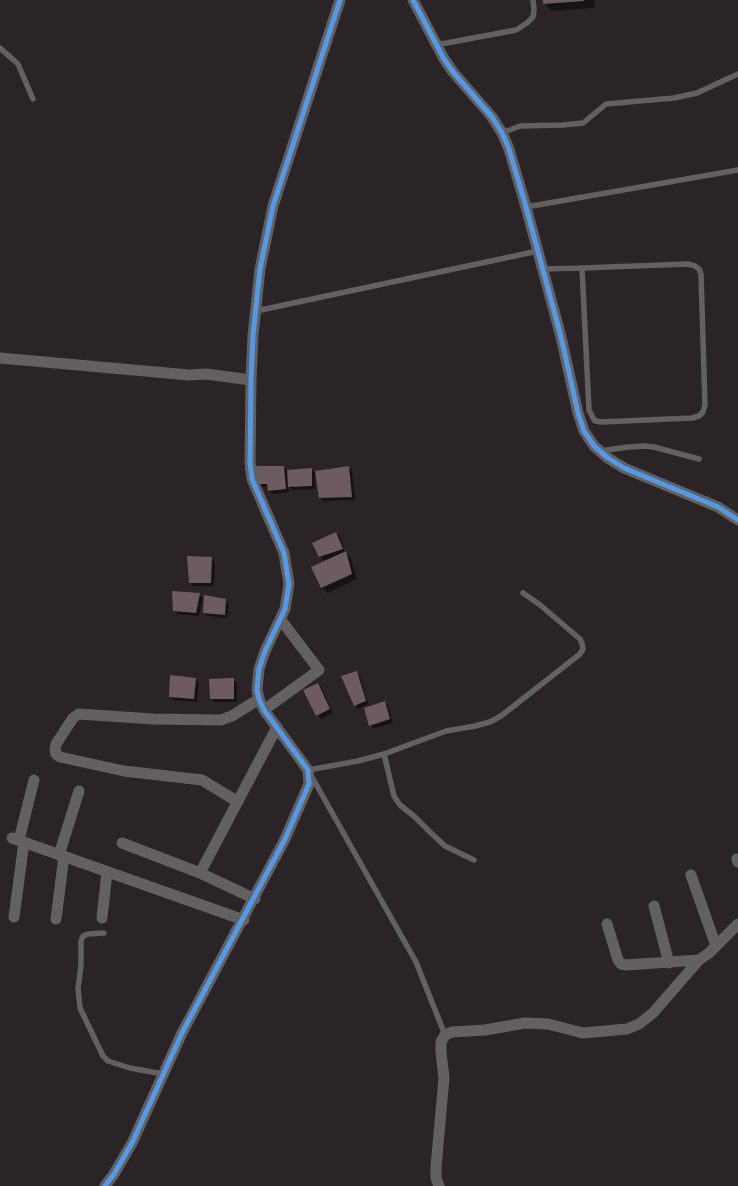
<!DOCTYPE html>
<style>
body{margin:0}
canvas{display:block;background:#2a2426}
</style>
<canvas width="738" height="1186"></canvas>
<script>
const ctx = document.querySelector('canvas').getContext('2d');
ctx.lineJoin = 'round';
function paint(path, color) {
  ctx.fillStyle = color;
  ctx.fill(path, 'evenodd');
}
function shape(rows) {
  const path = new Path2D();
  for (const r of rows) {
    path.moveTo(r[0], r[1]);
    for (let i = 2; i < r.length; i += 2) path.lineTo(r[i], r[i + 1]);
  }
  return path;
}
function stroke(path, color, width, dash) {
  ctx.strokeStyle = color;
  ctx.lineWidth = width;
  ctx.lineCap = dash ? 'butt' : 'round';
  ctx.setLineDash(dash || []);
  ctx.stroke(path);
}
const shadow = shape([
 [544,0,594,0,595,8,552,11,545,4],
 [284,467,288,471,311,469,314,472,349,468,352,471,355,500,324,501,320,498,316,473,315,473,315,489,293,490,288,486,289,492,273,494,269,491,269,487,260,487,257,483],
 [336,533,340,536,345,552,351,558,357,579,328,593,322,588,313,567,325,562,320,556],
 [211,558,215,562,214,586,193,586,190,583],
 [199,594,203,598,199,616,178,614,174,610],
 [225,601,229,604,228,618,208,616,204,613],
 [356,672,360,676,368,704,358,709,355,705],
 [196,679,199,683,197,702,174,700,170,697],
 [233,680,237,683,237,702,214,702,211,698],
 [318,684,321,687,333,713,321,719,317,715],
 [385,702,388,706,393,723,374,728,370,725]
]);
const building = shape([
 [543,0,584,0,584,1,543,4],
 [253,466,284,466,286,489,268,491,267,484,256,484],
 [349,466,352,497,319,498,315,471],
 [312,468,312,486,288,487,287,470],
 [336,532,343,549,319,557,312,543],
 [346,551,352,574,321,588,311,567],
 [187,556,212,557,211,583,189,583],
 [172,591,200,593,196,613,173,611],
 [204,595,226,599,225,615,203,613],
 [357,671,366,701,354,706,341,676],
 [170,675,196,678,194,699,169,697],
 [234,678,234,699,210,699,209,679],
 [318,683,330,709,316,716,303,690],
 [385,701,390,719,369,726,364,708]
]);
const lane = shape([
 [436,45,516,30,527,23,533,17,534,10,533,0],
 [0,48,18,64,33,99],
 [502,133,520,126,563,125,583,123,606,104,674,98,697,93,738,74],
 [526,207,738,170],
 [542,269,582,268,688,264,695,266,699,269,701,274,705,405,703,412,699,416,692,418,601,422,595,421,592,416,589,410,582,268],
 [256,311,538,251],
 [600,451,629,447,644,446,654,447,699,459],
 [384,754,394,796,400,805,415,817,431,833,445,846,474,860],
 [104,933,88,934,83,936,81,941,81,966,78,988,80,1008,103,1056,108,1061,130,1068,163,1074],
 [445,1035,416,962,308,770,358,761,384,754,446,731,475,726,490,722,501,716,580,654,583,649,582,643,580,639,539,604,523,593]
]);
const street = shape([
 [413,0,444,59,453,72,492,117,502,133,509,149,526,207,561,337,578,413,584,431,594,446,608,458,624,468,718,507,738,520],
 [0,358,189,375,206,374,251,380],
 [264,710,319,670,281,620],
 [238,802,202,780,124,771,60,757,56,754,55,749,56,744,73,718,79,714,153,719,221,720,232,716,259,699],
 [12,838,244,920],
 [19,840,34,780],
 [122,843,200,873,255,899],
 [59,855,79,791],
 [737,859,738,862],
 [200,873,277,727],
 [691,875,716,946],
 [654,906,669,963],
 [14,917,24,842],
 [102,918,107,872],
 [56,919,64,856],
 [607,924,618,960,621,964,626,965,699,960,709,953,738,924],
 [105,1186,114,1174,132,1143,182,1033,285,839,309,784,308,770,264,710,259,699,257,690,259,669,265,651,285,609,289,584,284,553,252,479,250,463,251,380,253,335,260,269,273,206,340,0],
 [439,1186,436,1178,436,1167,444,1078,441,1053,441,1042,445,1035,452,1032,485,1030,525,1023,548,1024,583,1033,627,1029,639,1024,653,1013,699,960]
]);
const cycleway = shape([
 [413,0,444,59,453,72,492,117,502,133,509,149,526,207,561,337,578,413,584,431,594,446,608,458,624,468,718,507,738,520],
 [105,1186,114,1174,132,1143,182,1033,285,839,309,784,308,770,264,710,259,699,257,690,259,669,265,651,285,609,289,584,284,553,252,479,250,463,251,380,253,335,260,269,273,206,340,0]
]);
paint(shadow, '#0007');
paint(building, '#6e5b62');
stroke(lane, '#626061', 5.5);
stroke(street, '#626061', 11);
stroke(cycleway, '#5399e6', 5);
</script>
